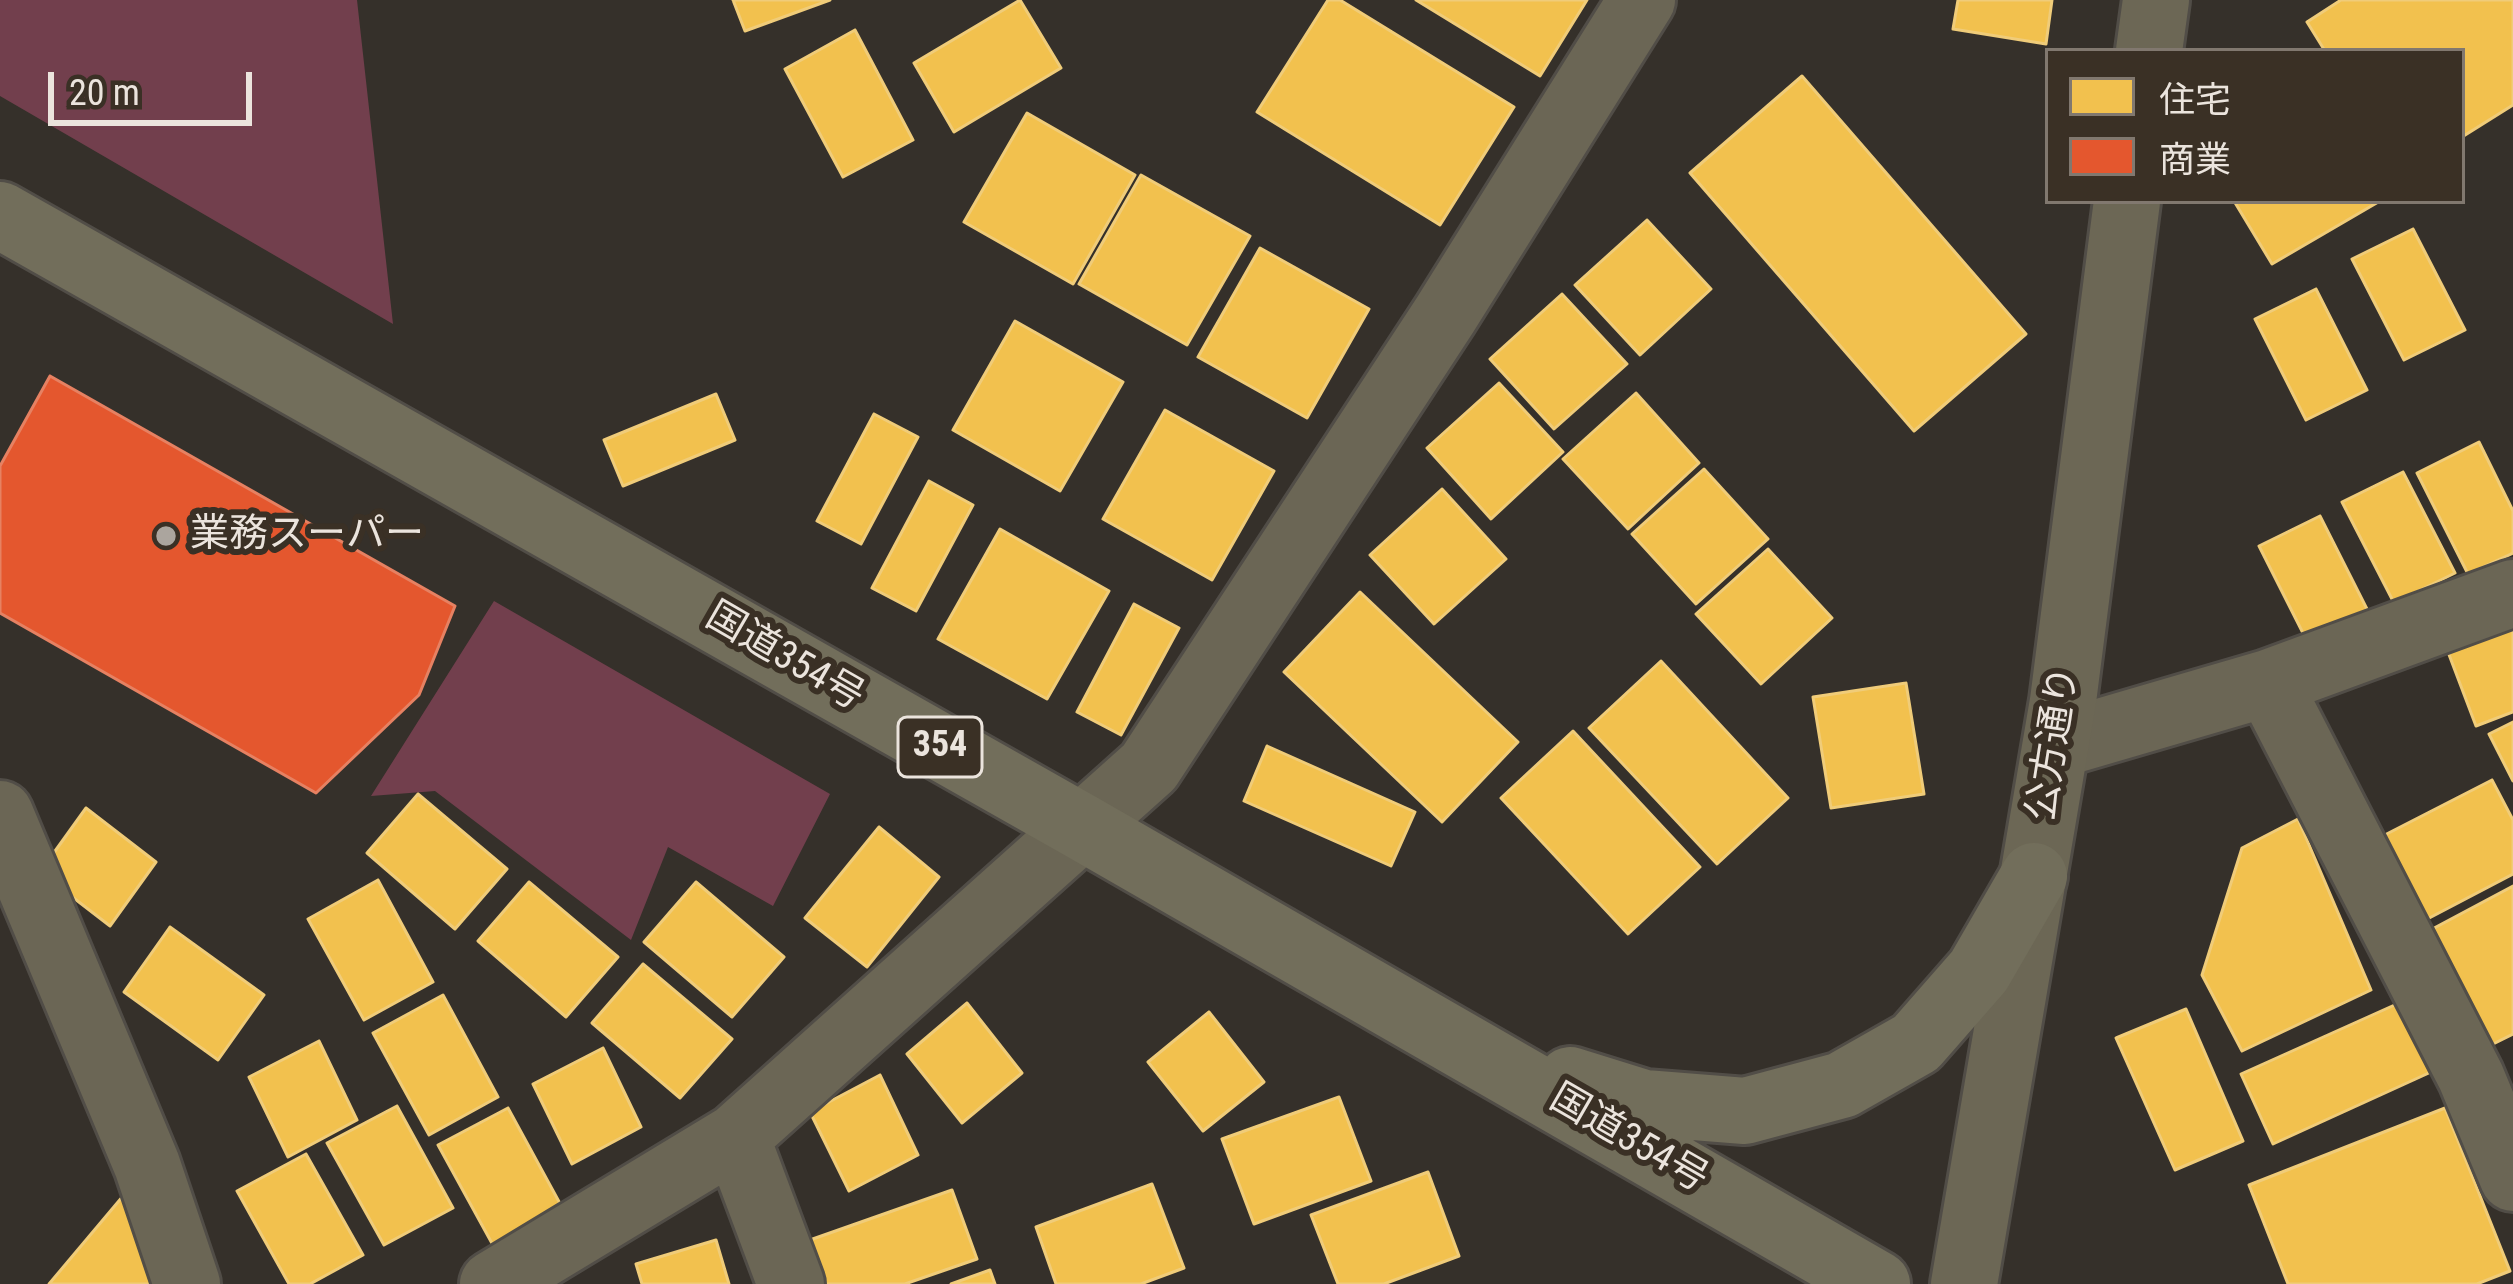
<!DOCTYPE html>
<meta charset="utf-8">
<style>
body{margin:0}
#map{position:relative;width:2513px;height:1284px;overflow:hidden;background:#35302a;font-family:"Roboto Condensed","Noto Sans JP",sans-serif}
canvas{display:block}
.legend{position:absolute;left:2045px;top:48px;width:420px;height:156px;box-sizing:border-box;background:#3a3025;border:3px solid #81786f;margin:0;padding:15px 21px;list-style:none;font-size:36px;color:#ebe4dd}
.legend li{display:flex;align-items:center;gap:24px;height:60px}
.legend b{width:60px;border:3px solid #81786f}
.scale{position:absolute;left:48px;top:72px;width:204px;height:54px;box-sizing:border-box;border:6px solid #ebe4dd;border-top:0;padding-left:15px;font-size:36px;line-height:42px;white-space:nowrap;color:#ebe4dd;-webkit-text-stroke:9px #3a3025;paint-order:stroke}
</style>
<div id="map">
<canvas width="2513" height="1284"></canvas>
<ul class="legend">
<li><b style="height:33px;background:#f2c14e"></b>住宅</li>
<li><b style="height:33px;background:#e4572e"></b>商業</li>
</ul>
<div class="scale">20 m</div>
</div>
<script>
const ctx = document.querySelector('canvas').getContext('2d');
ctx.lineJoin = 'round';
function paint(path, color) {
  ctx.fillStyle = color;
  ctx.fill(path, 'evenodd');
}
function shape(rows) {
  const path = new Path2D();
  for (const r of rows) {
    path.moveTo(r[0], r[1]);
    for (let i = 2; i < r.length; i += 2) path.lineTo(r[i], r[i + 1]);
  }
  return path;
}
function stroke(path, color, width, dash) {
  ctx.strokeStyle = color;
  ctx.lineWidth = width;
  ctx.lineCap = dash ? 'butt' : 'round';
  ctx.setLineDash(dash || []);
  ctx.stroke(path);
}
function drawText(font, color, halo, rows, align = 'center') {
  ctx.font = font + ' "Roboto Condensed","Noto Sans JP",sans-serif';
  ctx.lineWidth = 12;
  ctx.setLineDash([]);
  ctx.textBaseline = 'middle';
  ctx.strokeStyle = halo;
  ctx.fillStyle = color;
  for (const [text, x, y, turn = 0] of rows) {
    ctx.save();
    ctx.translate(x, y);
    ctx.rotate((+turn || 0) * Math.PI / 180);
    ctx.textAlign = isNaN(turn) ? turn : align;
    if (halo) ctx.strokeText(text, 0, 0);
    ctx.fillText(text, 0, 0);
    ctx.restore();
  }
}
const green = shape([
 [0,0,357,0,393,324,0,96],
 [494,601,830,794,773,906,668,847,631,940,435,791,371,796]
]);
const homes = shape([
 [733,0,830,0,745,31,733,0],
 [1020,0,1061,68,954,132,914,63,1020,0],
 [1328,0,1340,0,1514,107,1440,225,1257,112,1328,0],
 [1416,0,1587,0,1540,76,1416,0],
 [1958,0,2052,0,2046,44,1953,29,1958,0],
 [2341,0,2513,0,2513,105,2462,137,2462,51,2325,51,2307,22,2341,0],
 [855,30,913,140,843,177,785,69,855,30],
 [1802,76,2026,334,1914,431,1690,173,1802,76],
 [1027,113,1135,175,1073,284,964,222,1027,113],
 [1141,175,1250,236,1187,345,1079,284,1141,175],
 [2234,201,2380,201,2272,264,2234,201],
 [1647,220,1711,289,1640,355,1575,285,1647,220],
 [2413,229,2465,330,2404,360,2352,259,2413,229],
 [1260,248,1369,309,1307,418,1198,357,1260,248],
 [2316,289,2367,390,2306,420,2255,319,2316,289],
 [1562,294,1627,364,1554,429,1490,359,1562,294],
 [1015,321,1123,382,1060,491,953,430,1015,321],
 [1499,383,1563,452,1491,519,1427,448,1499,383],
 [1636,393,1699,463,1628,529,1563,459,1636,393],
 [716,394,735,440,623,486,604,440,716,394],
 [1165,410,1274,471,1212,580,1103,519,1165,410],
 [874,414,918,437,861,544,817,521,874,414],
 [2479,442,2513,511,2513,553,2468,574,2417,473,2479,442],
 [1704,469,1768,539,1696,604,1632,534,1704,469],
 [2403,472,2455,573,2394,603,2342,502,2403,472],
 [929,481,973,505,916,611,872,588,929,481],
 [1442,489,1506,559,1434,624,1370,555,1442,489],
 [2320,516,2371,617,2310,647,2259,546,2320,516],
 [1000,529,1109,591,1047,699,938,639,1000,529],
 [1768,549,1832,618,1761,684,1696,614,1768,549],
 [1360,592,1518,742,1442,822,1284,672,1360,592],
 [1134,604,1179,628,1121,735,1077,712,1134,604],
 [2513,627,2513,712,2476,726,2448,652,2513,627],
 [1661,661,1788,798,1717,864,1589,728,1661,661],
 [1906,683,1924,794,1831,808,1813,697,1906,683],
 [2513,722,2513,781,2489,734,2513,722],
 [1573,731,1700,867,1628,934,1501,798,1573,731],
 [1267,746,1415,812,1391,866,1244,801,1267,746],
 [2492,780,2513,820,2513,874,2414,926,2371,842,2492,780],
 [418,794,507,869,455,929,367,853,418,794],
 [86,808,156,862,110,926,40,872,86,808],
 [2298,819,2371,990,2242,1051,2202,975,2242,848,2298,819],
 [879,827,939,877,867,967,805,918,879,827],
 [378,880,433,982,364,1020,308,919,378,880],
 [529,882,618,957,566,1017,478,941,529,882],
 [696,882,784,957,732,1017,644,942,696,882],
 [2513,886,2513,1034,2481,1050,2421,935,2513,886],
 [170,927,264,995,218,1060,124,992,170,927],
 [643,964,732,1039,680,1098,592,1023,643,964],
 [443,995,498,1097,429,1135,373,1033,443,995],
 [967,1003,1022,1073,962,1123,907,1054,967,1003],
 [2399,1003,2431,1072,2273,1144,2241,1074,2399,1003],
 [2186,1009,2243,1141,2175,1170,2116,1038,2186,1009],
 [1209,1012,1264,1082,1203,1131,1148,1062,1209,1012],
 [319,1041,357,1120,288,1157,249,1077,319,1041],
 [603,1048,641,1127,572,1164,533,1084,603,1048],
 [880,1075,918,1155,849,1191,810,1112,880,1075],
 [1339,1097,1371,1181,1254,1224,1222,1139,1339,1097],
 [397,1106,453,1208,384,1245,327,1143,397,1106],
 [508,1108,563,1209,494,1247,438,1145,508,1108],
 [2445,1108,2510,1271,2477,1284,2288,1284,2249,1185,2445,1108],
 [306,1154,363,1255,310,1284,289,1284,237,1191,306,1154],
 [1428,1172,1459,1256,1384,1284,1338,1284,1311,1215,1428,1172],
 [134,1183,169,1284,49,1284,134,1183],
 [1152,1184,1184,1268,1141,1284,1056,1284,1036,1227,1152,1184],
 [952,1190,977,1259,905,1284,823,1284,807,1241,952,1190],
 [716,1240,729,1284,642,1284,636,1264,716,1240],
 [990,1270,995,1284,951,1284,990,1270]
]);
const shops = shape([
 [50,376,455,606,419,695,316,793,0,613,0,466,50,376]
]);
const street = shape([
 [2268,683,2471,1077,2513,1178],
 [2056,745,2268,683,2513,593],
 [0,814,147,1165,187,1284],
 [736,1137,791,1284],
 [493,1284,736,1137,1149,767,1445,315,1642,0]
]);
const secondary = shape([
 [2149,51,2156,0],
 [1964,1284,2063,701,2127,201]
]);
const highway = shape([
 [0,215,1082,827,1877,1284],
 [1570,1080,1644,1103,1745,1111,1842,1085,1916,1043,1979,971,2034,876]
]);
const markers = [
 [166,536,12,"#aba59e"]
];
const shields = [
 [940,747,84]
];
const shieldNames = [
 ["354",940,747]
];
const poiNames = [
 ["業務スーパー",190,536]
];
const streetNames = [
 ["国道354号",784,658,30],
 ["公方通り",2055,744,-81],
 ["国道354号",1628,1140,30]
];
paint(green, '#723f4d');
paint(homes, '#f2c14e');
stroke(homes, '#f0cc79', 3);
paint(shops, '#e4572e');
stroke(shops, '#e68162', 3);
stroke(street, '#514d47', 72);
stroke(secondary, '#514d47', 72);
stroke(highway, '#514d47', 72);
stroke(street, '#6b6655', 66);
stroke(secondary, '#6c6755', 66);
stroke(highway, '#726e5b', 66);
for (const [x, y, r, color] of markers) {
  const dot = new Path2D();
  dot.arc(x, y, r, 0, 2 * Math.PI);
  ctx.fillStyle = color;
  ctx.fill(dot);
  stroke(dot, '#3a3025', 4.5);
}
for (const [x, y, w] of shields) {
  const box = new Path2D();
  box.roundRect(x - w / 2, y - 30, w, 60, 9);
  ctx.fillStyle = '#3a3025';
  ctx.fill(box);
  stroke(box, '#ebe4dd', 3);
}
drawText('bold 36px', '#ebe4dd', null, shieldNames);
drawText('39px', '#ebe4dd', '#3a3025', poiNames, 'left');
drawText('39px', '#ebe4dd', '#3a3025', streetNames);
</script>
